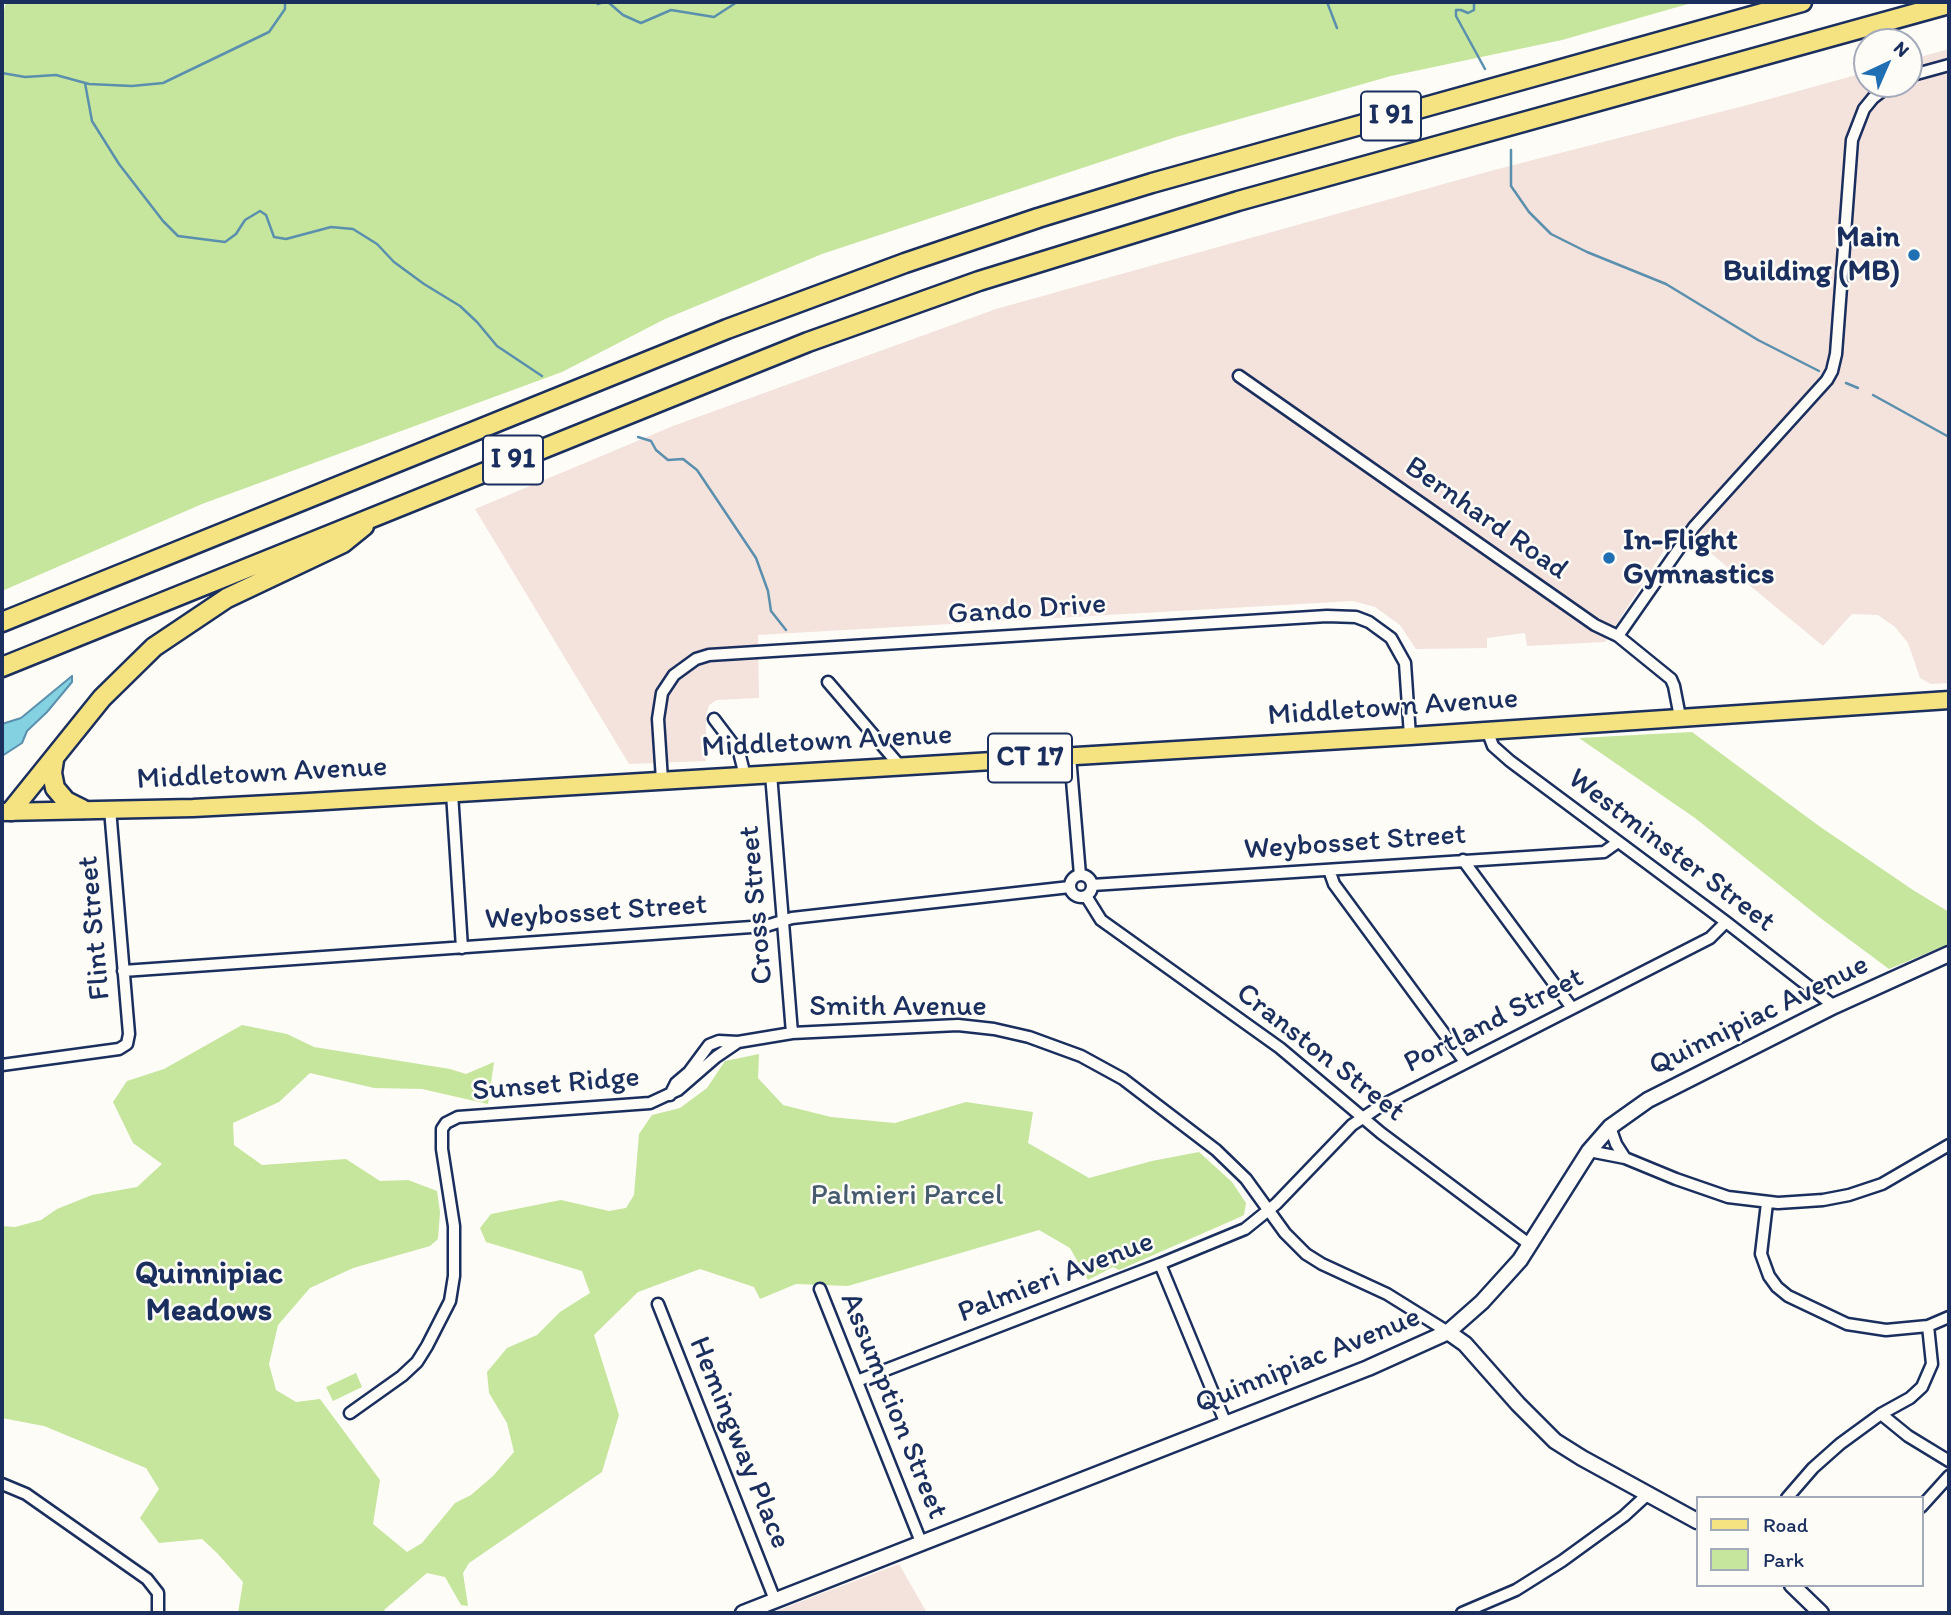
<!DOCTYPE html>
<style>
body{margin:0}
#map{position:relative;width:1951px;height:1615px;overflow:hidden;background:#fdfcf7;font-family:Itim,sans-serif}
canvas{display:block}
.frame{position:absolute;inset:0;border:4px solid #1b2f5e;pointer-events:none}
.legend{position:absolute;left:1696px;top:1496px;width:228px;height:91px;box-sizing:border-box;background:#fdfcf7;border:2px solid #a3aaba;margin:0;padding:9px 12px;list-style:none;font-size:21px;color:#1b2f5e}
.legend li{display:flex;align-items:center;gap:14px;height:35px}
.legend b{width:35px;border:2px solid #a3aaba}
.north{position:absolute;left:1853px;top:28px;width:70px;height:70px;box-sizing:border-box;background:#fdfcf7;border:2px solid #a3aaba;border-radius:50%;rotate:44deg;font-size:19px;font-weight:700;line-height:28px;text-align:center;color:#1b2f5e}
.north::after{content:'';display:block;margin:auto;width:24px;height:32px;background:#1f6fb2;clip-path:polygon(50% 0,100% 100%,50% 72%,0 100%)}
</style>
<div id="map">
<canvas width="1951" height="1615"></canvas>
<div class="frame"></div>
<ul class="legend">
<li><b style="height:9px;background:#f5e382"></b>Road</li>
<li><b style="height:19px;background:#c6e59d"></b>Park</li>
</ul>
<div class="north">N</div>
</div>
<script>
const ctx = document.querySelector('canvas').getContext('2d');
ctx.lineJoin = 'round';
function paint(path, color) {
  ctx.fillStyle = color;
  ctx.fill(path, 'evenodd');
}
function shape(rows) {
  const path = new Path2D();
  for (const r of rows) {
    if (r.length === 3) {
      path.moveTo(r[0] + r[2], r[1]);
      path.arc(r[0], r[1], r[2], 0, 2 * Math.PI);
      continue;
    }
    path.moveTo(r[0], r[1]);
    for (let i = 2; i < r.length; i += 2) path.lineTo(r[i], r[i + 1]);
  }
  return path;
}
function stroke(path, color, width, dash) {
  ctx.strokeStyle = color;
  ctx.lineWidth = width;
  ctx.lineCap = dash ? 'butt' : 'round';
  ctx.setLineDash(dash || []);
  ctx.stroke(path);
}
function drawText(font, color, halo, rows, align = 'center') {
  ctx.font = font + ' Itim,sans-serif';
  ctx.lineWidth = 5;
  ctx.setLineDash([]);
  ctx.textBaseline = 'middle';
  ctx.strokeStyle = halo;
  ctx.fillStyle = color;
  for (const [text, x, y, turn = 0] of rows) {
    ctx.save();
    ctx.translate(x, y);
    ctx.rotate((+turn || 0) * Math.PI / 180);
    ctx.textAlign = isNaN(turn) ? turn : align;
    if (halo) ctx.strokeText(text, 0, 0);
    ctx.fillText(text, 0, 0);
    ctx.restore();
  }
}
const built = shape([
 [1949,49,1949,683,1931,684,1920,678,1908,643,1895,627,1878,615,1852,614,1823,646,1679,527,1605,642,1527,646,1525,633,1487,638,1487,648,1416,649,1400,625,1375,607,1353,601,758,635,759,698,717,700,709,705,706,715,706,761,629,764,475,509,673,426,996,309,1494,170,1755,103,1867,72,1867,84,1909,84,1909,60],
 [899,1564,927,1613,771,1613]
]);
const green = shape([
 [6,2,1695,2,1562,40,1391,76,1176,137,822,254,665,319,562,372,202,504,2,591,2,19],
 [1692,732,1819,826,1913,890,1949,912,1949,944,1889,969,1823,920,1695,818,1579,738],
 [242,1025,287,1034,314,1047,450,1069,466,1074,494,1062,488,1104,422,1089,374,1088,310,1073,279,1102,233,1123,234,1145,262,1165,346,1159,380,1181,408,1180,437,1191,440,1212,438,1239,430,1246,353,1268,310,1288,278,1325,269,1364,276,1390,296,1402,320,1399,380,1480,373,1524,407,1552,422,1543,455,1503,471,1495,493,1476,514,1452,507,1423,489,1393,487,1372,507,1348,537,1335,560,1312,590,1293,582,1271,486,1242,480,1228,491,1214,561,1200,609,1211,626,1208,634,1195,639,1134,652,1115,680,1108,707,1088,725,1061,759,1054,758,1078,783,1105,831,1117,895,1123,966,1102,1033,1112,1028,1143,1089,1178,1152,1161,1199,1152,1232,1182,1246,1203,1244,1215,1240,1217,1119,1270,1113,1267,1088,1280,1070,1248,1039,1230,848,1286,796,1284,760,1299,754,1287,700,1269,638,1292,594,1335,619,1415,602,1472,469,1563,463,1573,468,1606,461,1605,445,1577,427,1573,384,1610,387,1613,238,1613,243,1582,217,1553,202,1539,159,1543,140,1518,159,1489,146,1468,44,1426,2,1418,2,1226,15,1227,41,1220,57,1209,92,1195,137,1187,162,1164,133,1143,113,1102,127,1081,164,1069],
 [356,1373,362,1387,333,1401,326,1387]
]);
const water = shape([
 [72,676,72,682,47,712,27,731,22,743,2,756,2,724,21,718,72,676]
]);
const stream = shape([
 [595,2,598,4,603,2],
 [608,2,623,15,641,23,671,10,714,17,737,2],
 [1327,2,1337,28],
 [1474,2,1474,10,1468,13,1461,10,1456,10,1456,16,1485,69],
 [2,73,25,77,56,75,89,84,132,86,163,83,269,32,285,9,285,2],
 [85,83,92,121,119,164,163,221,178,236,225,242,236,234,245,220,260,211,266,215,274,237,286,239,331,227,353,229,377,244,394,262,424,284,460,306,477,322,497,346,542,376],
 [1511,150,1511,186,1529,212,1551,234,1587,252,1666,284,1758,340,1819,371],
 [1846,383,1858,388],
 [1873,395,1949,437],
 [638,437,651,441,656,450,668,460,683,459,697,470,756,558,768,591,771,611,786,630]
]);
const street = shape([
 [1909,76,1949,65],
 [1239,376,1595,625,1618,636,1671,679,1674,686,1680,717],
 [1618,636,1694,527,1827,380,1832,371,1836,354,1852,140,1864,109,1873,98,1891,84],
 [828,682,900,766],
 [714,719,739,752,745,776],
 [1487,730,1493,746,1510,761,1726,922,1834,1006],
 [1070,756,1080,875],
 [771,774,792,1033],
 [662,780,658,719,662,693,674,675,696,659,709,655,1327,616,1356,617,1369,622,1391,638,1405,663,1410,736],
 [452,793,462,948],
 [1463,860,1572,1008],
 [1329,870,1334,884,1465,1062],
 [1081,886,11],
 [1092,885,1604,852,1618,842],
 [1086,896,1101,920,1280,1048,1381,1133,1529,1244],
 [123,971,766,926,792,918,1070,887],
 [2,1065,119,1049,127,1044,129,1034,110,809],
 [670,1095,676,1083,689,1072,709,1045,719,1041,738,1042],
 [1610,1127,1616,1144,1625,1158],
 [1589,1151,1625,1158,1676,1179,1728,1197,1778,1203,1823,1200,1849,1195,1882,1184,1949,1145],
 [1767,1203,1761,1254,1769,1276,1777,1287,1788,1296,1847,1324,1886,1330,1928,1326,1949,1317],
 [1160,1264,1226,1424],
 [820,1289,921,1542],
 [658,1304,775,1600],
 [857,1381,1160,1264,1245,1229,1276,1204,1352,1125,1379,1107,1710,938,1726,922],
 [350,1413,402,1376,417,1362,427,1346,450,1301,454,1276,454,1226,442,1149,442,1129,446,1123,458,1117,650,1103,678,1090,716,1057,738,1042,792,1033,958,1025,994,1029,1029,1037,1081,1056,1123,1079,1216,1150,1246,1179,1285,1233,1306,1254,1322,1264,1387,1294,1448,1332],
 [1881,1414,1908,1436,1949,1461],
 [2,1484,26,1494,147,1579,158,1593,158,1613],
 [1787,1498,1813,1468,1840,1444,1881,1414,1910,1398,1922,1387,1932,1364,1928,1326],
 [1921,1507,1949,1476],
 [1462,1613,1516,1590,1562,1561,1624,1516,1649,1493]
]);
const secondary = shape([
 [1448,1332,1465,1344,1518,1404,1555,1441,1582,1458,1697,1521],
 [1792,1585,1821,1613],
 [743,1613,1368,1368,1448,1332,1482,1302,1520,1260,1589,1151,1610,1127,1648,1100,1834,1006,1949,954]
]);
const primary = shape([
 [2,812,193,808,308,802,1410,736,1949,700]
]);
const highway = shape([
 [2,622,727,329,905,263,1038,218,1152,183,1802,2],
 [2,667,716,379,808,342,979,281,1238,201,1949,4],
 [54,760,52,773,55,788,66,801,82,809],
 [11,811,102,698,154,647,227,598,343,543,364,526]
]);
const markers = [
 [1914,255,7,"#1f6fb2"],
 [1609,558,7,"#1f6fb2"]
];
const shields = [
 [1391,116,60],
 [513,460,60],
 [1030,758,84]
];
const shieldNames = [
 ["I 91",1391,116],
 ["I 91",513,460],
 ["CT 17",1030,758]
];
const poiNames = [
 ["Main",1900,238],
 ["Building (MB)",1900,272],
 ["In-Flight",1623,541,"left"],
 ["Gymnastics",1623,575,"left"]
];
const streetNames = [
 ["Bernhard Road",1486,519,35],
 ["Gando Drive",1027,610,-4],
 ["Middletown Avenue",1393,708,-4],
 ["Middletown Avenue",827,742,-3],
 ["Middletown Avenue",262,774,-3],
 ["Weybosset Street",1355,843,-4],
 ["Westminster Street",1671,851,37],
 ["Cross Street",757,905,-95],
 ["Weybosset Street",596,913,-4],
 ["Flint Street",95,928,-95],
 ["Smith Avenue",898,1007],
 ["Quinnipiac Avenue",1759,1016,-26],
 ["Portland Street",1494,1021,-27],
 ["Cranston Street",1320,1053,38],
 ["Sunset Ridge",556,1085,-5],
 ["Palmieri Avenue",1056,1278,-21],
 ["Quinnipiac Avenue",1308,1361,-22],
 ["Assumption Street",893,1406,68],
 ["Hemingway Place",739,1443,68]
];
const parkNames = [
 ["Palmieri Parcel",907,1196]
];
const neighbourhoodNames = [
 ["Quinnipiac",209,1275],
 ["Meadows",209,1312]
];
paint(built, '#f4e2dd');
paint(green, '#c6e59d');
paint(water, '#84d1e2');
stroke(water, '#5a90ad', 2);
stroke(stream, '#5a90ad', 2.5);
stroke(street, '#1b2f5e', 15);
stroke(secondary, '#1b2f5e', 19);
stroke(primary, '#1b2f5e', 21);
stroke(highway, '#1b2f5e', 23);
stroke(street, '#fdfcf7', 10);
stroke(secondary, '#fdfcf7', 14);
stroke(primary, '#f5e382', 16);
stroke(highway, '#f5e382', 18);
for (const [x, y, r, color] of markers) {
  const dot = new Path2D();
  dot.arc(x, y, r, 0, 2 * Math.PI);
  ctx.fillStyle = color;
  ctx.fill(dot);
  stroke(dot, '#fdfcf7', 2.5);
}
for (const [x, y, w] of shields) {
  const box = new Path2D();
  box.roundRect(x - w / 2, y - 24.5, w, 49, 5);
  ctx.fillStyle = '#fdfcf7';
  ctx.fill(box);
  stroke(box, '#1b2f5e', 2);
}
drawText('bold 28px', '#1b2f5e', null, shieldNames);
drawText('bold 30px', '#1b2f5e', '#fdfcf7', poiNames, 'right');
drawText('30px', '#1b2f5e', '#fdfcf7', streetNames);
drawText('30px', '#465c6e', '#fdfcf7', parkNames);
drawText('bold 32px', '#1b2f5e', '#fdfcf7', neighbourhoodNames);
</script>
